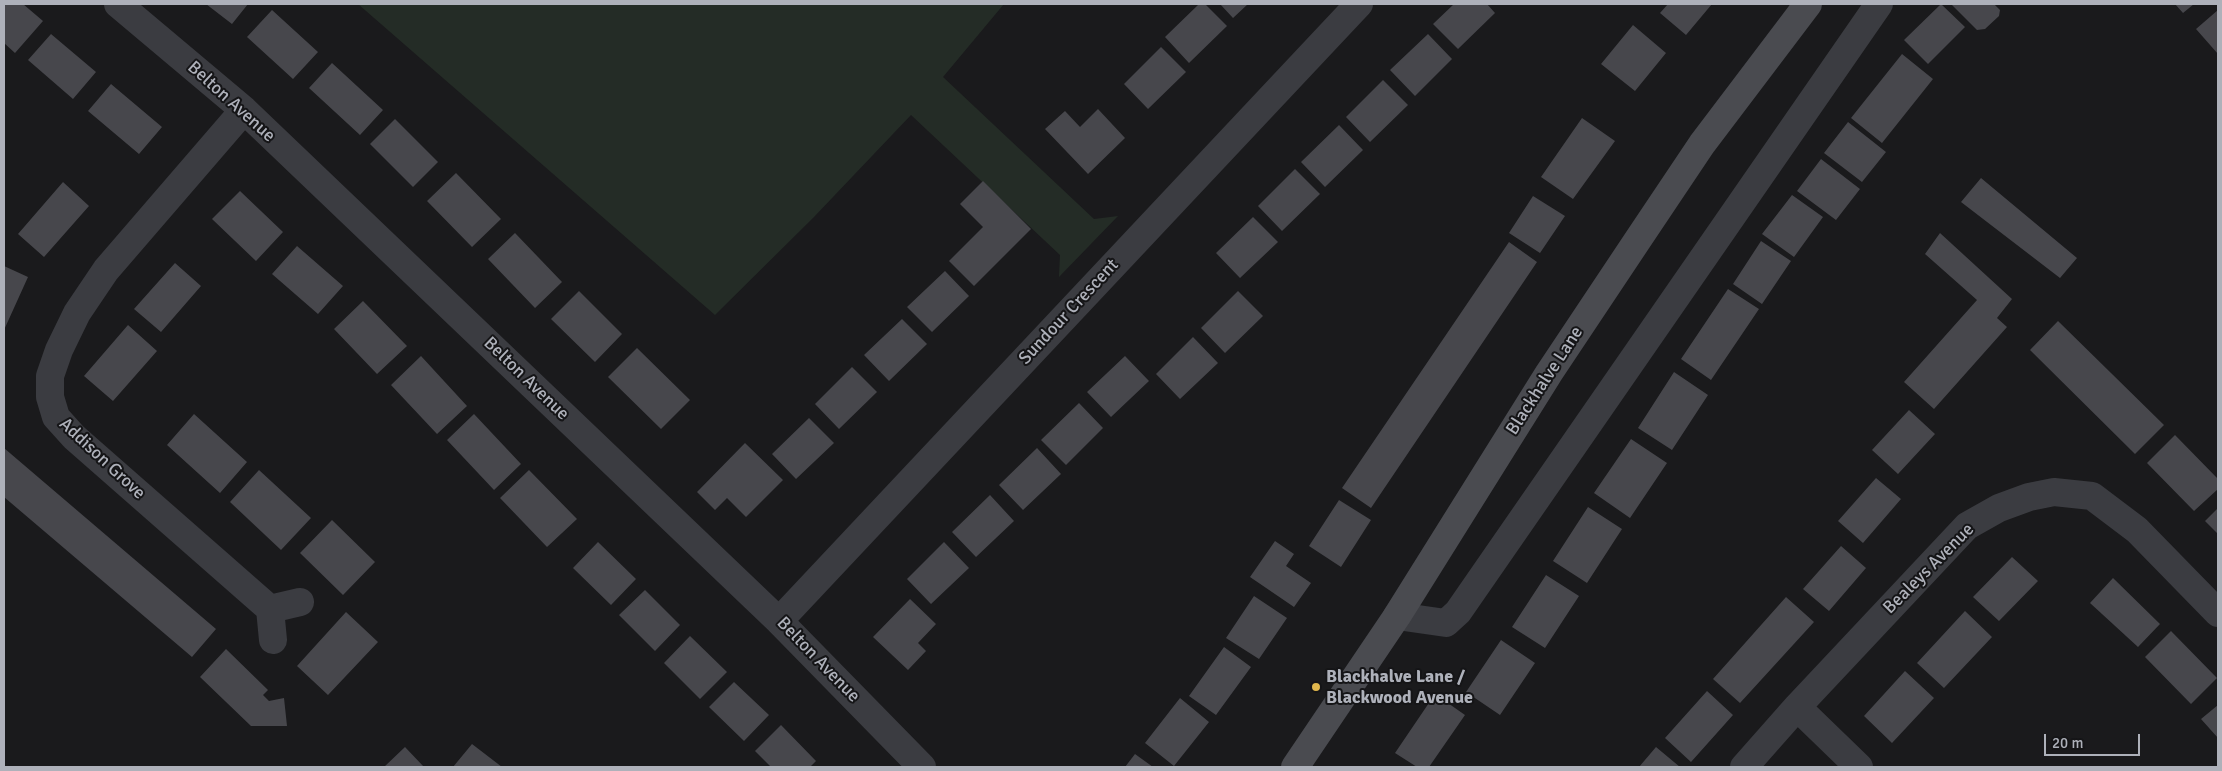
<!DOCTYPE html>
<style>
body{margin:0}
#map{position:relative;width:2222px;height:771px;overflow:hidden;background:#1a1a1c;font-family:Signika,sans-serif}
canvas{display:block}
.frame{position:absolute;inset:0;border:5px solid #aeb1ba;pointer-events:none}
.scale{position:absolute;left:2044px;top:734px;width:96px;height:22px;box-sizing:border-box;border:2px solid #aeb1ba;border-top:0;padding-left:6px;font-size:15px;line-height:18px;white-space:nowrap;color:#aeb1ba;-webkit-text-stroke:4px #151517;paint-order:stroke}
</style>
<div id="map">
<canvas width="2222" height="771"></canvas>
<div class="frame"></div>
<div class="scale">20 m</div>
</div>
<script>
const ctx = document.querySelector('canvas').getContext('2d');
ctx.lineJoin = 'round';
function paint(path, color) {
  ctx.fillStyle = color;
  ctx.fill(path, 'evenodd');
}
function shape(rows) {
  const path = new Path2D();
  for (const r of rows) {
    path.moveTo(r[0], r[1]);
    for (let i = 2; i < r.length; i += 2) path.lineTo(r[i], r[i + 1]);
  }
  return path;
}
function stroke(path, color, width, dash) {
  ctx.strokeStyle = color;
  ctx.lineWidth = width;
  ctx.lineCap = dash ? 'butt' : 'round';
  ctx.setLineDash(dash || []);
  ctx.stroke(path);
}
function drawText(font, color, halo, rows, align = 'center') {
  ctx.font = font + ' Signika,sans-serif';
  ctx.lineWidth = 4;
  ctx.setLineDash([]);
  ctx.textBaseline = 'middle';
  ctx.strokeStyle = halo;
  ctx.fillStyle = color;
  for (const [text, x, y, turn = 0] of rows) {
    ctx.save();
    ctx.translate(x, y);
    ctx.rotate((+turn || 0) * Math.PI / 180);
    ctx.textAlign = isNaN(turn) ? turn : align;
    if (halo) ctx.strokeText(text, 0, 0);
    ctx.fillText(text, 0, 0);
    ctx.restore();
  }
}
const green = shape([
 [358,4,1004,4,943,77,1094,219,1118,216,1059,277,1060,255,911,115,814,217,715,315]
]);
const building = shape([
 [4,4,23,4,43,21,15,53,4,43],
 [206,4,248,4,232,24],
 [1199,4,1205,4,1227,26,1189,63,1165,37],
 [1220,4,1248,4,1233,18],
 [1454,4,1487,4,1495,13,1458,49,1433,24],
 [1668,4,1712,4,1686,35,1660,13],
 [1941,4,1965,27,1928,64,1904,40],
 [1951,4,1994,4,2000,10,1999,16,1985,29,1977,30],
 [2175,4,2194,4,2183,13],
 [272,10,318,52,293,79,247,37],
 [2218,10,2218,54,2196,29],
 [1633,25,1666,53,1635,91,1601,64],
 [51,34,96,72,73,99,28,60],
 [1428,34,1452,59,1415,96,1390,70],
 [1161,47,1186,72,1148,109,1124,84],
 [1902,54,1933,79,1882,143,1851,118],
 [332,63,383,110,360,135,309,88],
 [1383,80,1408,105,1370,142,1346,117],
 [111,84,162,127,139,154,88,111],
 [1098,109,1125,138,1088,174,1045,129,1065,111,1080,127],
 [1582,118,1615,141,1573,199,1541,177],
 [395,119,438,162,413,187,370,144],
 [1848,122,1886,152,1862,182,1824,153],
 [1339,125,1363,150,1325,187,1301,162],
 [1821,159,1860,189,1836,220,1797,191],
 [1295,169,1320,194,1282,231,1258,206],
 [456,173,501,219,472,247,427,201],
 [1981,178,2077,258,2060,278,1961,202],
 [983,181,1031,229,974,286,949,261,983,227,960,204],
 [63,182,89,206,44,257,18,234],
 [240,191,283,232,256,261,212,219],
 [1792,195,1823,217,1794,257,1762,234],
 [1533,196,1565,216,1540,253,1509,233],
 [1253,217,1278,242,1240,278,1216,253],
 [515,233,562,282,535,308,488,259],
 [1940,233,2012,299,1997,318,2007,327,1934,409,1904,382,1977,300,1925,254],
 [1761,241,1791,261,1762,304,1733,284],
 [1509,242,1537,262,1371,508,1342,488],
 [297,246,343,286,318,314,272,274],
 [175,263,201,286,161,332,134,309],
 [4,266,28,277,4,330],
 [945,271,969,296,932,332,907,307],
 [1728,289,1759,309,1711,380,1681,359],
 [579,291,622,334,595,362,551,319],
 [1238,291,1263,316,1225,353,1201,328],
 [363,301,407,346,377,374,334,329],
 [902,319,927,344,889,381,864,355],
 [2058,321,2164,425,2135,454,2030,350],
 [128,325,157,351,113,401,84,376],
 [1193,337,1218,363,1180,399,1156,374],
 [637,348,690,400,661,429,608,377],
 [421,356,467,406,437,434,391,385],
 [1125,356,1149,381,1111,417,1087,392],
 [852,367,877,392,839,429,815,404],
 [1674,372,1708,395,1672,450,1638,428],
 [1079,403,1103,428,1066,465,1041,440],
 [1909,410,1935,434,1898,474,1872,450],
 [194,414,247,462,220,493,167,445],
 [474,414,521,464,494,490,447,440],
 [809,418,834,443,796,479,772,454],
 [2175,435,2218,479,2218,489,2194,511,2147,463],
 [1631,439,1667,463,1630,518,1594,493],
 [745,443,783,480,746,517,727,498,715,510,697,492],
 [4,448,216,629,192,657,4,497],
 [1037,448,1061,474,1023,510,999,485],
 [259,470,311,518,281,550,230,502],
 [529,470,577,519,547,547,500,498],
 [1876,478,1901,499,1863,543,1838,521],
 [990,495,1014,521,976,557,952,532],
 [1339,500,1371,520,1341,567,1309,546],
 [1588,507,1622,529,1587,583,1553,561],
 [2218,508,2218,534,2205,521],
 [332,520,375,562,343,595,300,553],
 [1275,541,1294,554,1286,566,1311,583,1294,607,1250,577],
 [598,542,636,579,611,605,573,568],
 [944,542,969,568,931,604,907,579],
 [1841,546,1866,568,1829,611,1803,589],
 [2012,557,2038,581,1999,621,1973,597],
 [1546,575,1579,596,1545,648,1512,627],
 [2113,578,2160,624,2138,647,2090,603],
 [645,590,680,625,655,651,619,615],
 [1254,596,1287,618,1259,659,1226,638],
 [1786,597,1814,622,1740,703,1713,679],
 [910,599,936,624,918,643,926,651,908,670,873,637],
 [1965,611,1992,637,1944,688,1917,663],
 [346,612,378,642,328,695,297,666],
 [2171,631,2217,678,2191,704,2145,657],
 [690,636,727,672,700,699,664,663],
 [1501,640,1535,663,1500,715,1466,692],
 [1224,647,1251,667,1216,715,1189,696],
 [226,649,268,690,263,695,269,701,284,698,287,726,251,726,200,677],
 [1905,671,1934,698,1892,743,1864,716],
 [734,682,769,715,744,741,709,707],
 [1707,691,1733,715,1691,762,1665,738],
 [1435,694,1465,715,1429,767,1417,767,1395,753],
 [1180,698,1209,722,1174,766,1145,743],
 [2218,705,2218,738,2201,719],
 [781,725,816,761,810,767,771,767,755,751],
 [472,744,502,767,453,767],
 [405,747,424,767,384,767],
 [1656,747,1680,767,1639,767],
 [1135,754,1153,767,1125,767]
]);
const street = shape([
 [118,4,244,110,779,621,922,767],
 [244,110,106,270,77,313,59,350,50,376,50,397,56,417,74,437,270,609],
 [1397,616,1446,623,1458,612,1879,4],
 [779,621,1359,4],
 [273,640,270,609,300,602],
 [1797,707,1859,767],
 [1744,767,1797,707,1967,526,1999,508,2029,497,2054,492,2092,496,2137,530,2218,613]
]);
const secondary = shape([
 [1295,767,1397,616,1549,373,1637,241,1702,144,1808,4]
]);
const markers = [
 [1316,687,5,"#e1b74d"]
];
const streetNames = [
 ["Belton Avenue",231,102,42],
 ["Sundour Crescent",1069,312,-47],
 ["Belton Avenue",526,379,44],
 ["Blackhalve Lane",1545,381,-57],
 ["Addison Grove",102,459,43],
 ["Bealeys Avenue",1929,569,-45],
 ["Belton Avenue",818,660,46]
];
const poiNames = [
 ["Blackhalve Lane /",1326,677],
 ["Blackwood Avenue",1326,698]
];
paint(green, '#242c26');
paint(building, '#47474c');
stroke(street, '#3b3c41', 28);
stroke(secondary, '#4a4b50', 28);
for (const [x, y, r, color] of markers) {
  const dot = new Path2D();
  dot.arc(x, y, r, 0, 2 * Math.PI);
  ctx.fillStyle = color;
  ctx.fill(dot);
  stroke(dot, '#151517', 2);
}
drawText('18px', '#aeb1ba', '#151517', streetNames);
drawText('bold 18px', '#aeb1ba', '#151517', poiNames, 'left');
</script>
